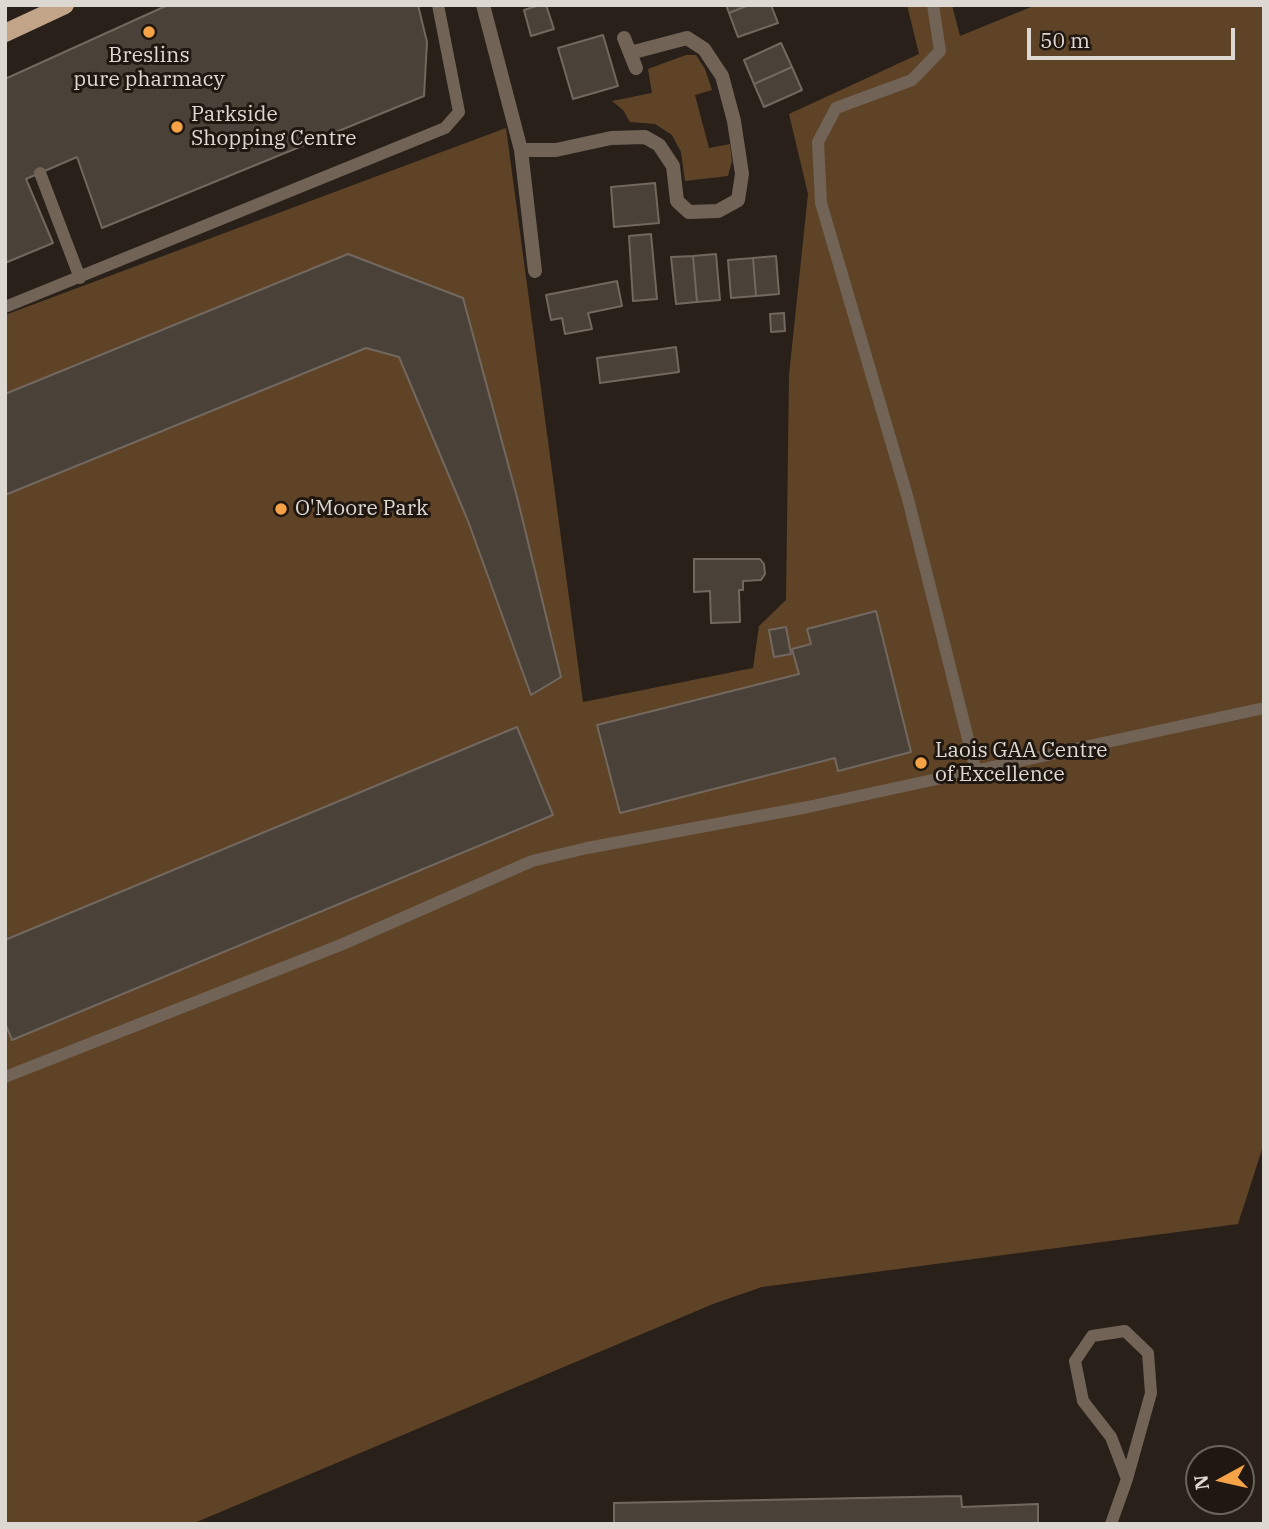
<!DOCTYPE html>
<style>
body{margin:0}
#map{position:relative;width:1269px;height:1529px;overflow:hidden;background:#292019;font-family:"IBM Plex Serif",serif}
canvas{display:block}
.frame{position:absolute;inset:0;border:7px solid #ddd8d2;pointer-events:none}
.north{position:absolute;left:1185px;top:1445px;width:70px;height:70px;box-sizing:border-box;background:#1f1710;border:2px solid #6b645e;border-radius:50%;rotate:262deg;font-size:19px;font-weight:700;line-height:28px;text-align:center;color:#ddd8d2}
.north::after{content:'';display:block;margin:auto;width:24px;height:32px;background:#f6a247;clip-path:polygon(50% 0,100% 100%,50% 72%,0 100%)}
.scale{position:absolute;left:1027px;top:28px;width:208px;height:32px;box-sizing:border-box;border:4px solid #ddd8d2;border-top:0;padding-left:9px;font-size:21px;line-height:24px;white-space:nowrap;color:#ddd8d2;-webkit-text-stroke:5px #1f1710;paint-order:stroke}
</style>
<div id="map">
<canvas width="1269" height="1529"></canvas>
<div class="frame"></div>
<div class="north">N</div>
<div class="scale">50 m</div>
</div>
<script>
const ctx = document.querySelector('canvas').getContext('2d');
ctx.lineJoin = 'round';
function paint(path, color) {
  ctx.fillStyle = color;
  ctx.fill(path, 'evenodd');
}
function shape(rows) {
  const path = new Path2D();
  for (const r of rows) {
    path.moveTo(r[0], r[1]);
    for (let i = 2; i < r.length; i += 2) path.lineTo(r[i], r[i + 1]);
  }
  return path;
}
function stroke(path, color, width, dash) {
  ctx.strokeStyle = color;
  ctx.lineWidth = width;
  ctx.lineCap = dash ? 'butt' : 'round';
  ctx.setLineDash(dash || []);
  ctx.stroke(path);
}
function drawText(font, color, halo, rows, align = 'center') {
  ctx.font = font + ' "IBM Plex Serif",serif';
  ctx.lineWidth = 6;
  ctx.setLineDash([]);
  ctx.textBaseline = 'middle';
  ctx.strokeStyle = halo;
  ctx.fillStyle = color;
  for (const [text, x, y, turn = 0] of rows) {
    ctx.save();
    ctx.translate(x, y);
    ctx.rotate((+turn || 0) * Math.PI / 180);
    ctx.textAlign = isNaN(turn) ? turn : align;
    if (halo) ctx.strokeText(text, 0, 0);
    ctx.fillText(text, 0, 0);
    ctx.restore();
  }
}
const green = shape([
 [907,5,952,5,960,36,1036,5,1264,5,1264,1143,1238,1224,762,1287,713,1304,192,1524,5,1524,5,315,506,128,583,702,753,668,759,626,786,600,789,375,808,194,789,114,919,54],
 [686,55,696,55,705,69,712,90,695,95,709,148,730,144,732,161,728,176,685,181,681,152,672,135,655,124,630,122,623,110,612,101,652,93,648,69]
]);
const building = shape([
 [168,5,418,5,427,42,424,96,102,228,77,157,26,179,53,243,5,263,5,79,168,5],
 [540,5,546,5,554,29,531,36,524,10,540,5],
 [726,5,749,5,729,13,726,5],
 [749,5,771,5,778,23,738,37,729,13,749,5],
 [603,35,618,86,573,99,558,48,603,35],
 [781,43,792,67,754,84,744,60,781,43],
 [792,67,802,90,764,107,754,84,792,67],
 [655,183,659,223,614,227,611,187,655,183],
 [651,234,657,299,633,301,629,236,651,234],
 [348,254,463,298,517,497,561,677,531,695,468,521,399,357,366,348,5,495,5,394,348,254],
 [716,254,720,300,697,302,693,256,716,254],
 [693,256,697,302,676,304,671,257,693,256],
 [776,256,779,294,756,296,753,258,776,256],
 [753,258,756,296,731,298,728,260,753,258],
 [617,281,622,306,588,313,592,329,565,334,562,318,551,320,546,295,617,281],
 [784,313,785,331,771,332,770,314,784,313],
 [676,347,679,372,600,383,597,358,676,347],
 [694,559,760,559,764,564,765,574,761,580,743,581,743,590,739,590,740,622,711,623,710,591,694,592,694,559],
 [876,611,911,752,838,771,835,758,620,813,597,725,799,674,792,649,811,644,807,629,876,611],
 [786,627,791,654,774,657,769,630,786,627],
 [517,727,553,815,12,1040,5,1023,5,940,517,727],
 [961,1496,962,1507,1038,1504,1038,1524,614,1524,614,1503,961,1496]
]);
const service = shape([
 [933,5,940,51,912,80,836,108,818,142,821,203,908,499,976,771],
 [40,173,80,278],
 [5,307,445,128,459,112,438,5],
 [5,1077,343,944,532,861,587,848,808,807,1264,708],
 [1111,1524,1127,1479,1151,1393,1148,1353,1125,1331,1092,1336,1075,1361,1083,1401,1111,1437,1127,1479]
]);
const minor = shape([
 [483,5,521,150,535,271],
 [624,38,636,68],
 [521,150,556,150,611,138,645,137,659,145,673,166,677,201,689,212,718,211,738,200,742,174,734,121,722,76,704,49,687,38,630,53]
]);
const primary = shape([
 [5,33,65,5]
]);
const markers = [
 [149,32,7,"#f6a247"],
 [177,127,7,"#f6a247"],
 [281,509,7,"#f6a247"],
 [921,763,7,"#f6a247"]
];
const poiNames = [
 ["Breslins",149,56,"center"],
 ["pure pharmacy",149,80,"center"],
 ["Parkside",191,115],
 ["Shopping Centre",191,139],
 ["O'Moore Park",295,509],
 ["Laois GAA Centre",935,751],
 ["of Excellence",935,775]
];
paint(green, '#5f4327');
paint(building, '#4a4138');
stroke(building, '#72685f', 2);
stroke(service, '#716356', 12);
stroke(minor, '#716356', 14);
stroke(primary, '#c2a589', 18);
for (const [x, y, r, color] of markers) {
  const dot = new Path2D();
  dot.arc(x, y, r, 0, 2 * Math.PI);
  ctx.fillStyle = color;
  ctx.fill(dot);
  stroke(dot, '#1f1710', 2.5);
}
drawText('21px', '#ddd8d2', '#1f1710', poiNames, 'left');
</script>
